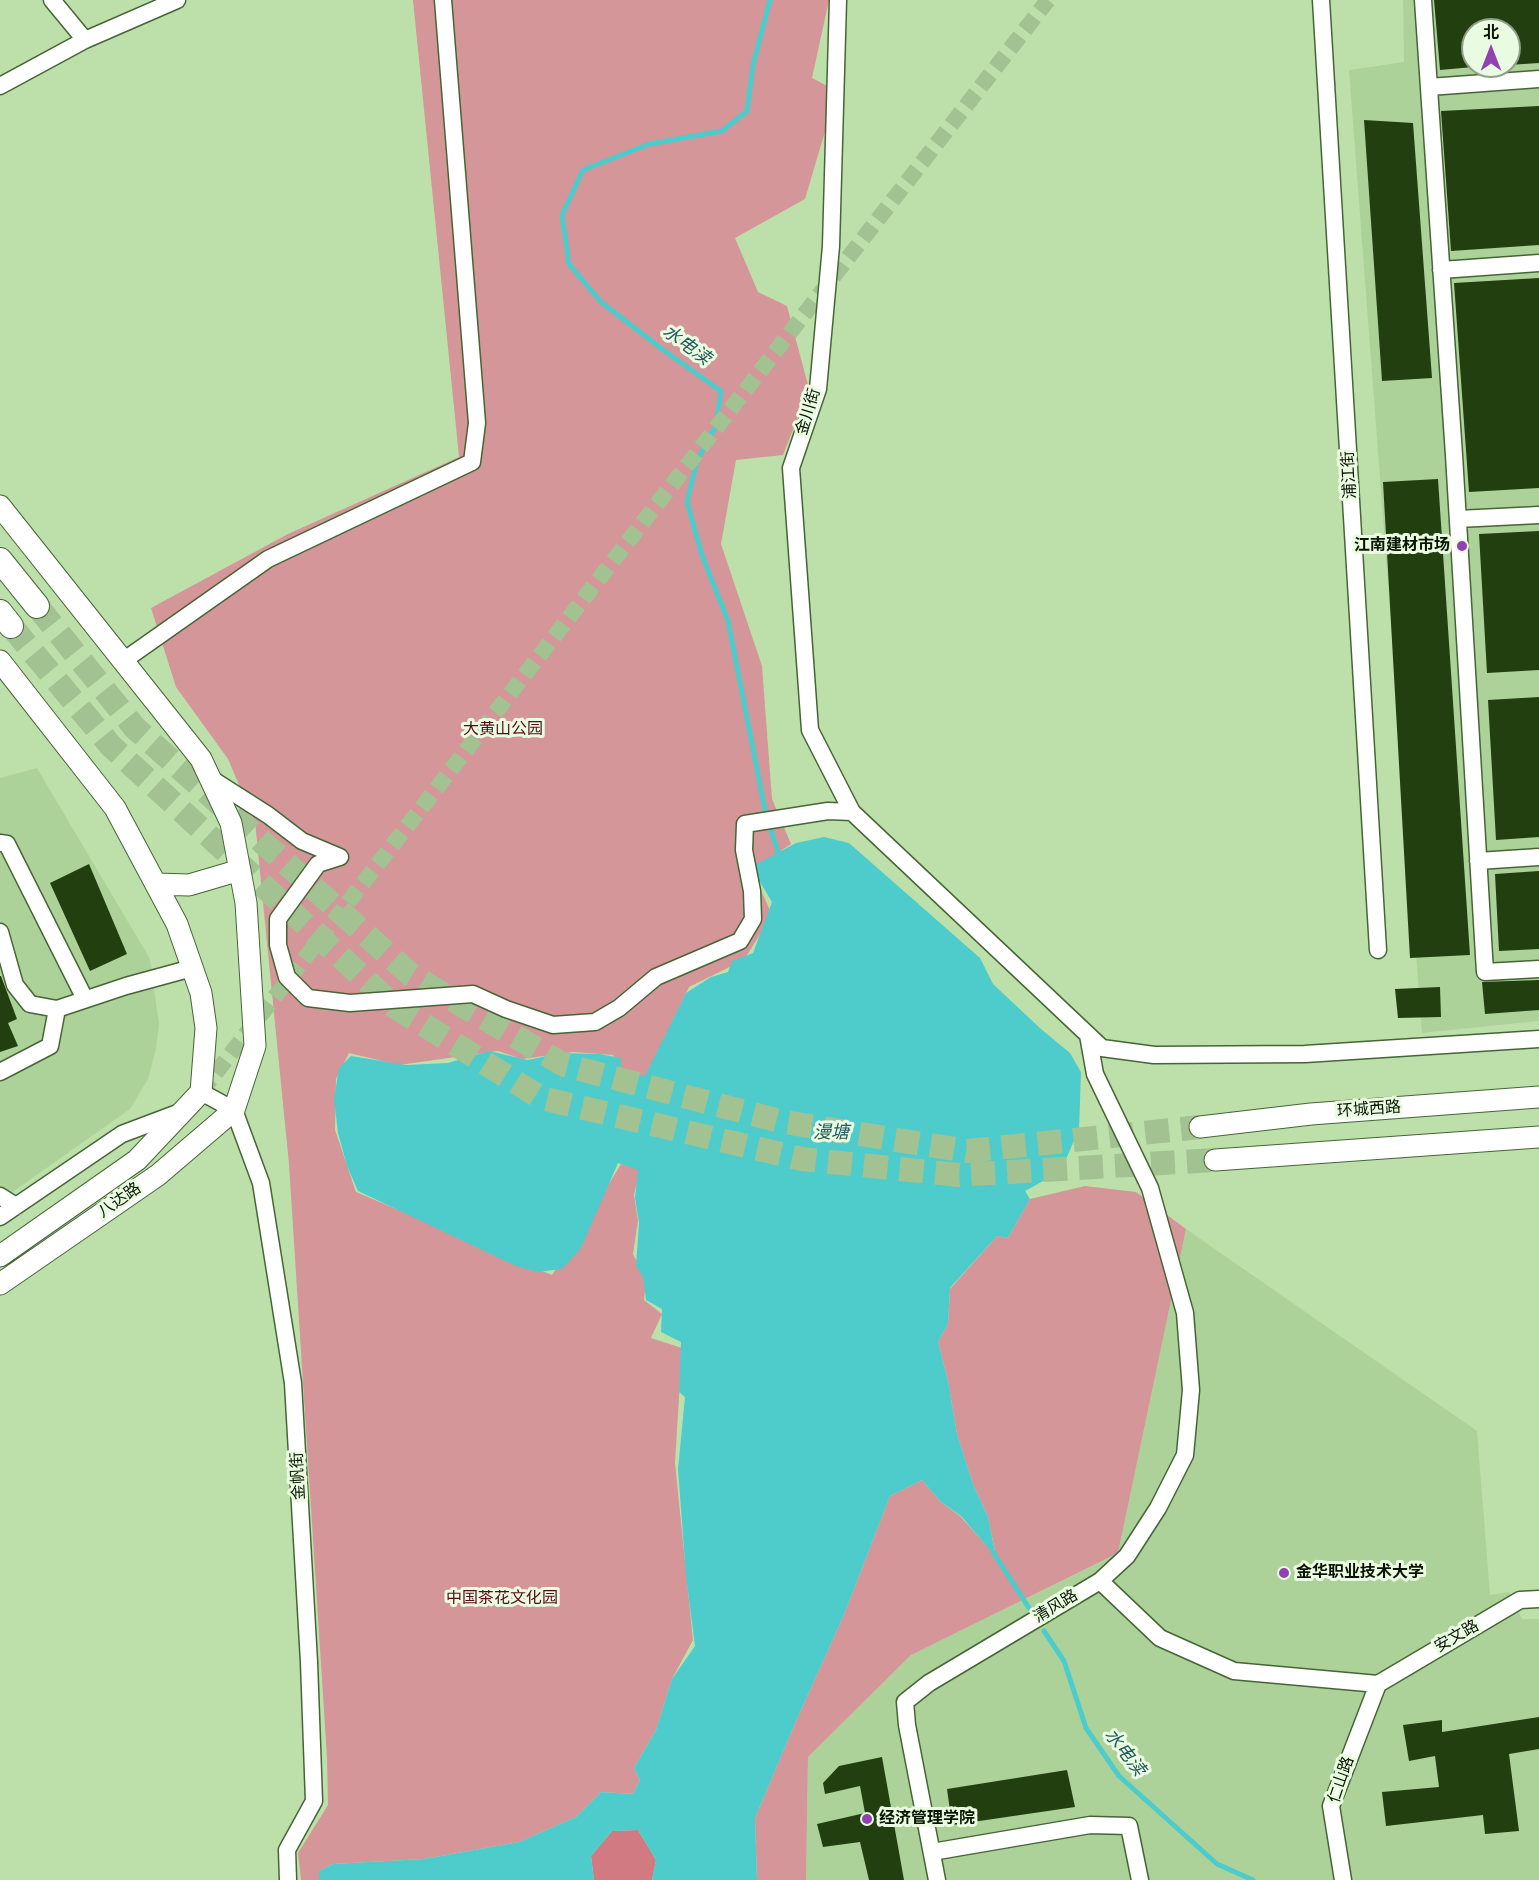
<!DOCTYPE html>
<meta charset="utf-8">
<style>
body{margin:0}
#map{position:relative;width:1539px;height:1880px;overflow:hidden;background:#bde0ab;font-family:"Titillium Web","Noto Sans SC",sans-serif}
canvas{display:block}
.north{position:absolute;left:1461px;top:18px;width:60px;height:60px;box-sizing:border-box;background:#e9fbe1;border:2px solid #8f9f88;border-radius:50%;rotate:0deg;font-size:16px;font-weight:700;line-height:24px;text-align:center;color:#091503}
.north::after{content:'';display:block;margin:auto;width:21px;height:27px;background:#9141b0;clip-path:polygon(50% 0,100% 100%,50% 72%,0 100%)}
</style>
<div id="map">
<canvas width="1539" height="1880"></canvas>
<div class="north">北</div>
</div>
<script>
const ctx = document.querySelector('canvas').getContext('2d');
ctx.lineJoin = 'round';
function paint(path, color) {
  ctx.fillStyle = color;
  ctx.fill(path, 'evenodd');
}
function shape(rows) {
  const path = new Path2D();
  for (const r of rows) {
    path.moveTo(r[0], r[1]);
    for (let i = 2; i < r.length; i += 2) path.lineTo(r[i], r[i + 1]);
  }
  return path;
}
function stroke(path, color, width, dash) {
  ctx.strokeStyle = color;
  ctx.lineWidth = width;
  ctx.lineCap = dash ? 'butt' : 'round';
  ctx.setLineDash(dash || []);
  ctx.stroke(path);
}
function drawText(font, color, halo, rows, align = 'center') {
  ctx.font = font + ' "Titillium Web","Noto Sans SC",sans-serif';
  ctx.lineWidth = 6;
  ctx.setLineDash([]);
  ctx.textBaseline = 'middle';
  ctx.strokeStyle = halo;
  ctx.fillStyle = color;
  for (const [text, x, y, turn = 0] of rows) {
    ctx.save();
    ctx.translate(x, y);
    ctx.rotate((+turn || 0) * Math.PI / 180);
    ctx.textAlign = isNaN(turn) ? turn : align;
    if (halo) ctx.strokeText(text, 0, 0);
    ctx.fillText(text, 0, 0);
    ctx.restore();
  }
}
const built = shape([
 [1403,0,1539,0,1539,1021,1422,1033,1349,70,1404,62],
 [1473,30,1509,30,1509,66,1473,66],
 [37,768,150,959,159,1024,156,1049,148,1079,130,1109,0,1201,0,778],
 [1186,1229,1477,1431,1490,1595,1509,1592,1522,1619,1539,1619,1539,1880,806,1880,808,1757,911,1655,1118,1553]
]);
const green = shape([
 [413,0,829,0,812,78,837,91,805,199,735,238,758,292,787,306,809,389,783,455,736,460,721,544,762,666,772,799,791,844,752,870,772,915,744,960,689,987,646,1077,620,1073,613,1055,573,1052,522,1059,498,1051,399,1065,349,1053,336,1079,335,1130,356,1192,552,1275,623,1161,641,1166,634,1195,638,1221,633,1254,646,1279,644,1300,662,1314,651,1338,682,1348,675,1463,693,1640,672,1679,656,1730,634,1768,640,1780,633,1794,601,1792,576,1817,519,1842,424,1859,333,1864,319,1871,319,1880,301,1880,298,1853,328,1805,327,1758,289,1164,255,822,228,759,176,687,151,608,288,534,459,457],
 [1085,1186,1136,1192,1186,1229,1118,1553,911,1655,808,1757,806,1880,757,1880,755,1818,796,1721,843,1617,890,1496,922,1480,941,1502,960,1516,996,1556,988,1517,973,1484,957,1434,948,1381,938,1342,948,1324,950,1289,997,1236,1008,1238,1030,1199]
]);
const forest = shape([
 [638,1830,656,1860,652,1880,594,1880,591,1856,612,1831]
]);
const water = shape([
 [824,837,849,843,980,958,993,984,1041,1029,1070,1053,1081,1072,1079,1130,1057,1179,1047,1179,1025,1191,1030,1199,1008,1238,997,1236,950,1288,948,1324,938,1342,948,1381,957,1434,973,1484,988,1517,996,1557,961,1516,941,1502,922,1480,890,1496,843,1617,796,1721,755,1818,757,1880,652,1880,656,1860,638,1830,612,1831,591,1856,594,1880,319,1880,319,1871,333,1864,424,1859,519,1842,576,1817,601,1792,633,1794,640,1780,634,1768,656,1730,672,1679,695,1646,686,1576,678,1469,685,1397,679,1392,681,1342,661,1332,662,1309,646,1300,643,1277,636,1266,639,1223,635,1198,638,1170,618,1163,581,1248,562,1269,537,1272,516,1266,358,1191,347,1166,338,1133,334,1099,339,1068,351,1056,406,1065,448,1063,489,1051,528,1060,560,1053,600,1054,621,1058,621,1071,645,1076,686,993,711,977,728,972,732,961,753,953,772,902,751,867,796,843]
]);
const stream = shape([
 [770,0,753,65,747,111,722,131,649,144,583,170,562,215,569,264,601,302,666,352,721,391,716,426,697,461,687,502,702,555,728,621,766,815,780,858],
 [993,1552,1029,1608],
 [1044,1631,1064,1661,1086,1728,1119,1776,1217,1864,1253,1880]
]);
const building = shape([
 [1434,0,1539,0,1539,63,1509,65,1509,30,1473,30,1473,67,1440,70],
 [1539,106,1539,245,1451,251,1441,111],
 [1364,120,1413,123,1432,378,1382,381],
 [1539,278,1539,488,1469,492,1454,283],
 [1438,479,1470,955,1410,958,1383,482],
 [1539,531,1539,670,1487,673,1479,534],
 [1539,697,1539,837,1496,840,1488,700],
 [89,864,127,954,90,971,50,883],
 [1539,871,1539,949,1499,951,1495,874],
 [0,976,1,976,17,1019,8,1023,18,1046,0,1052],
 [1539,980,1539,1010,1485,1014,1482,982],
 [1440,987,1441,1017,1398,1018,1395,989],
 [1539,1717,1539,1749,1509,1754,1519,1831,1485,1834,1483,1815,1386,1826,1382,1792,1439,1787,1435,1756,1409,1761,1403,1725,1442,1720,1442,1732],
 [882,1757,904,1880,869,1880,860,1842,823,1847,817,1824,865,1813,860,1786,825,1794,823,1783,839,1766],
 [1067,1770,1075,1807,952,1825,947,1789]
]);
const minorTunnel = shape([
 [201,1092,1048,0]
]);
const highwayTunnel = shape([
 [37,606,135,728,411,975,564,1065,784,1122,967,1151,1200,1127],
 [11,626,111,746,394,1006,541,1098,802,1159,959,1175,1215,1160]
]);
const minor = shape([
 [52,0,85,40],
 [838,0,831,246,818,389,791,468,810,730,852,812],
 [1321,0,1378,950],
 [1423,0,1454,455,1485,972,1539,969],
 [0,86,85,40,177,0],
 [1429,87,1539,79],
 [1441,270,1539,263],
 [1458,519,1539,515],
 [123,661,268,559,472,462,477,423,443,0],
 [210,778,268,815,302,841,340,857,318,864,278,919,278,945,287,977,308,998,350,1003,473,994,506,1009,553,1025,595,1022,619,1008,656,977,740,941,753,919,752,891,744,850,745,824,828,811,852,812,1102,1048,1154,1055,1305,1054,1539,1039],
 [0,843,7,844,85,999],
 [1478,861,1539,857],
 [0,932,15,985,30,1004,57,1009,126,986,192,968],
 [1088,1035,1095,1074,1150,1188,1185,1313,1191,1390,1185,1455,1158,1508,1127,1556,1100,1581],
 [0,1072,50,1046,57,1009],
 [201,1092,234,1110,261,1183,293,1383,309,1662,314,1801,287,1850,288,1880],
 [0,1196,16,1206],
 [0,1217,122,1134,183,1111],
 [1378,1684,1520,1600,1539,1599],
 [932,1852,1090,1825,1129,1826,1140,1880],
 [937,1880,907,1725,905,1702,929,1683,1100,1581,1160,1638,1234,1671,1378,1684],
 [1343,1880,1331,1806,1378,1684]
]);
const major = shape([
 [0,506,201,759,231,823,246,903,255,1046,234,1110,158,1175,0,1284],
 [0,661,115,808,177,924,201,993,206,1028,201,1092,137,1160,0,1256],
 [156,884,189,885,240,870],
 [1200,1127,1311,1114,1539,1097],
 [1215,1160,1539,1137]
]);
const highway = shape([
 [0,560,37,606],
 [0,612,11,626]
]);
const markers = [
 [1462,546,6,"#9141b0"],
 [1284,1573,6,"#9141b0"],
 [867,1819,6,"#9141b0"]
];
const streetNames = [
 ["金川街",809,412,-73],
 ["浦江街",1350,475,-93],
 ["环城西路",1369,1110,-4],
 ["八达路",120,1201,-35],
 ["金帆街",299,1476,-93],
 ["清风路",1056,1607,-31],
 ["安文路",1457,1637,-30],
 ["仁山路",1342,1780,-71]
];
const poiNames = [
 ["江南建材市场",1450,546,"right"],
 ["金华职业技术大学",1296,1573],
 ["经济管理学院",879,1819]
];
const parkNames = [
 ["大黄山公园",503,730],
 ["中国茶花文化园",502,1599]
];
const waterNames = [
 ["水电渎",686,346,36],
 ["漫塘",831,1134],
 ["水电渎",1124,1753,52]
];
paint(built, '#acd299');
paint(green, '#d49699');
paint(forest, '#d27a81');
paint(water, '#4ecccc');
stroke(stream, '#4ecccc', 5);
paint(building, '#223f10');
stroke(minorTunnel, '#a2c292', 16, [16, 8]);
stroke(highwayTunnel, '#a2c292', 24, [24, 12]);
stroke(minor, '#466535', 19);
stroke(major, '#466535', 23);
stroke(highway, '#466535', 26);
stroke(minor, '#fff', 16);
stroke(major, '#fff', 21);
stroke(highway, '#fff', 24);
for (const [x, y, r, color] of markers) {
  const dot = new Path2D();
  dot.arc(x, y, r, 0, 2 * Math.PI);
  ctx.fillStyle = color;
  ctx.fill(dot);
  stroke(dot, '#e9fbe1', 2);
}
drawText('16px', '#091503', '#e9fbe1', streetNames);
drawText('bold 16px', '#091503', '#e9fbe1', poiNames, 'left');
drawText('16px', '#5a081b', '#e9fbe1', parkNames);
drawText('italic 18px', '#275b5b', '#e9fbe1', waterNames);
</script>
